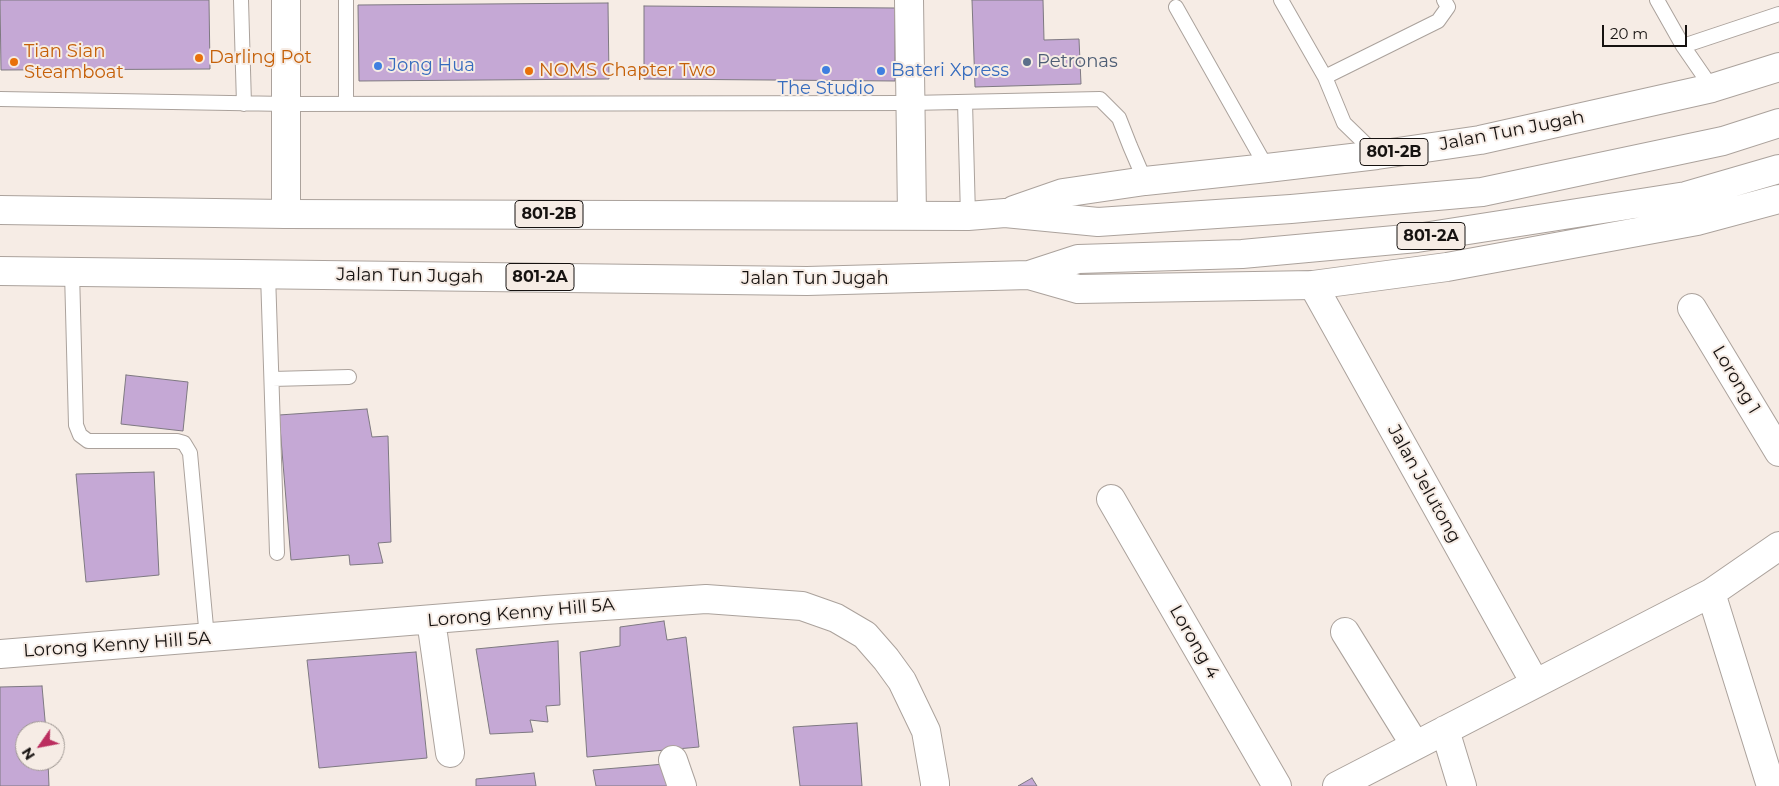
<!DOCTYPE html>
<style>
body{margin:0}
#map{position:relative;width:1779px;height:786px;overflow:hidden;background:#f6ece5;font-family:Montserrat,sans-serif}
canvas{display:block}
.north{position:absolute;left:15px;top:721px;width:50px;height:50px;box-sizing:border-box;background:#f6ece5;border:1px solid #9c9590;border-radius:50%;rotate:237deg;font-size:14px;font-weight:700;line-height:20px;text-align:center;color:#161210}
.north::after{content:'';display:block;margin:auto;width:18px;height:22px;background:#bb2e5f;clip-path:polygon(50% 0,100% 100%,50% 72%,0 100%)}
.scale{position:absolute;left:1602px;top:25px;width:85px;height:22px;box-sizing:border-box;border:2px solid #161210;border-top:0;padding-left:6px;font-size:15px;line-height:18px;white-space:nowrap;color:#161210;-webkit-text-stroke:4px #f6ece5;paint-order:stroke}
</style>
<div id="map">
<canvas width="1779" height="786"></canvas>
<div class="north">N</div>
<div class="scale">20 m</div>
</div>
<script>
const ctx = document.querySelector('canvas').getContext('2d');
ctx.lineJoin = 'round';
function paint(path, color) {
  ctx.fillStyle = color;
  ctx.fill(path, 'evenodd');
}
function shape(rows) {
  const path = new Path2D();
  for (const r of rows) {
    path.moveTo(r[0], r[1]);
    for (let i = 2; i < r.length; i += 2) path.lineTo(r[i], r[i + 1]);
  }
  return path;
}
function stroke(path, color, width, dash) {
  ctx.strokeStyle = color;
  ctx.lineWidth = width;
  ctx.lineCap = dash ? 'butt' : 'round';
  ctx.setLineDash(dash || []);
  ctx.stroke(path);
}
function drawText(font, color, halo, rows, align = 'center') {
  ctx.font = font + ' Montserrat,sans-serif';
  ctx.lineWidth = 4;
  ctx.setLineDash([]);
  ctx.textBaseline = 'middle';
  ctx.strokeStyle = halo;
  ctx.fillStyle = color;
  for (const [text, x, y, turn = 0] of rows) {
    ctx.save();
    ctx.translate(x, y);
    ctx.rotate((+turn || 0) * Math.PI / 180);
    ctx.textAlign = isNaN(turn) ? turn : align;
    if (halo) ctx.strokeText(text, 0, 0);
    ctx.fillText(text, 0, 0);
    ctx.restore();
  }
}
const building = shape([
 [0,0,209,0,210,69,1,70,0,0],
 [972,0,1043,0,1044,40,1079,39,1081,84,975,87,972,0],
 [608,3,609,79,359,81,358,5,608,3],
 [644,6,895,8,895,81,644,79,644,6],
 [126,375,188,382,183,431,121,424,126,375],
 [367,409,372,437,388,436,391,542,378,543,383,563,350,565,349,555,291,560,279,415,367,409],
 [154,472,159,575,86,582,76,474,154,472],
 [664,621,667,640,686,637,699,747,587,757,580,652,620,646,620,627,664,621],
 [558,641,560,705,546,706,548,722,530,720,533,732,490,734,476,649,558,641],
 [416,652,427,758,319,768,307,660,416,652],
 [42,686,46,731,25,731,25,761,48,761,49,786,0,786,0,687,42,686],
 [857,723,862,786,800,786,793,727,857,723],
 [665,764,667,786,596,786,593,770,665,764],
 [534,773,536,786,476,786,476,779,534,773],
 [1032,778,1037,786,1018,786,1032,778]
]);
const service = shape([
 [241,0,244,104],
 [346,0,346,104],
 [1281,0,1325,77,1344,123,1377,155],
 [1657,0,1683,46,1712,88],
 [1176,7,1267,168],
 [1683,46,1779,14],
 [1325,77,1438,21,1448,7,1444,0],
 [0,99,287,104,910,103,1100,99,1119,118,1130,146,1145,181],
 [965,102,968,216],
 [72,272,76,425,80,435,88,441,177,441,184,443,190,453,207,638],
 [268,274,277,553],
 [272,379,349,377]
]);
const minor = shape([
 [909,0,912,215],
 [286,214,286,0],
 [1313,285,1535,683],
 [1692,308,1779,452],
 [1111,499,1277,786],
 [1711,593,1771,786],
 [431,620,450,753],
 [1345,632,1415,745],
 [0,654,545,610,706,599,802,606,836,618,865,635,886,659,902,681,926,731,935,783,935,786],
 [1445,730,1462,786],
 [673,760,682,786],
 [1337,786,1711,593,1779,546]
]);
const trunk = shape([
 [0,210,286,214,968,216,1005,213,1098,222,1291,209,1482,192,1723,141,1779,123],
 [1014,210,1063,193,1145,181,1267,168,1377,155,1480,140,1712,88,1779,67],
 [0,271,807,281,1029,275,1078,259,1242,254,1417,238,1686,196,1779,169],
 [1029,275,1078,289,1313,285,1447,267,1697,221,1779,199]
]);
const markers = [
 [199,58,5,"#e8710a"],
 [14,62,5,"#e8710a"],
 [1027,62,5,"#5c6f8a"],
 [378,66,5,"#3f7fe0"],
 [826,70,5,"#3f7fe0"],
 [529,71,5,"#e8710a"],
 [881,71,5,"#3f7fe0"]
];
const shields = [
 [1394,152,68],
 [549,214,68],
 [1431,236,68],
 [540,277,68]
];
const shieldNames = [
 ["801-2B",1394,152],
 ["801-2B",549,214],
 ["801-2A",1431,236],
 ["801-2A",540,277]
];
const foodNames = [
 ["Tian Sian",24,52],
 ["Steamboat",24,73],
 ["Darling Pot",209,58],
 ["NOMS Chapter Two",539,71]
];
const serviceNames = [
 ["Petronas",1037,62]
];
const shopNames = [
 ["Jong Hua",388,66],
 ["Bateri Xpress",891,71],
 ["The Studio",826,89,"center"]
];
const streetNames = [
 ["Jalan Tun Jugah",1512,131,-11],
 ["Jalan Tun Jugah",410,276,1],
 ["Jalan Tun Jugah",815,279],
 ["Lorong 1",1736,380,59],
 ["Jalan Jelutong",1424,484,61],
 ["Lorong Kenny Hill 5A",521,613,-5],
 ["Lorong 4",1194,642,60],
 ["Lorong Kenny Hill 5A",117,645,-4]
];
paint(building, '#c5a8d5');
stroke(building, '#7e7981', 1);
stroke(service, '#aba29c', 16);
stroke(minor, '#aba29c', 30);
stroke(trunk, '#aba29c', 30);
stroke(service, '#fff', 14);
stroke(minor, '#fff', 28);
stroke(trunk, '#fff', 28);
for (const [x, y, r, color] of markers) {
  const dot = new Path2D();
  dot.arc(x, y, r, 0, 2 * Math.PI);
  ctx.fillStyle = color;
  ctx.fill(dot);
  stroke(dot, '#f6ece5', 2);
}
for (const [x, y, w] of shields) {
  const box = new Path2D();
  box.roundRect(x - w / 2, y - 13.5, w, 27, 4);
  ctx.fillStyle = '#f6ece5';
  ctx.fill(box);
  stroke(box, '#161210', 1);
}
drawText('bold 16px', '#161210', null, shieldNames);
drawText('18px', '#c56008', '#f6ece5', foodNames, 'left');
drawText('18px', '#4e5e75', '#f6ece5', serviceNames, 'left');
drawText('18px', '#366cbe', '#f6ece5', shopNames, 'left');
drawText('18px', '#161210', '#f6ece5', streetNames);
</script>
